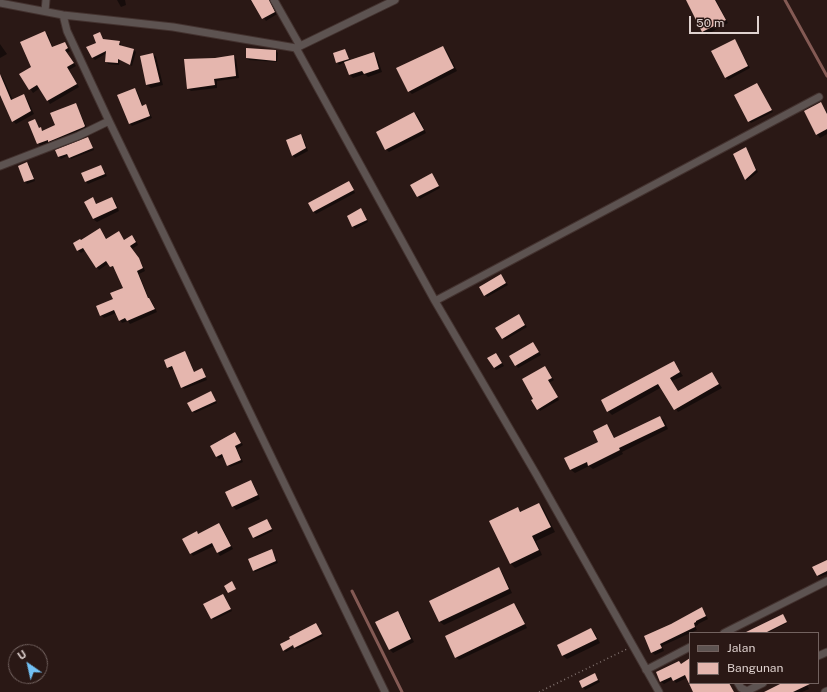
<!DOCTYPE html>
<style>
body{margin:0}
#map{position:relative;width:827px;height:692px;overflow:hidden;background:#2a1815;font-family:"Public Sans",sans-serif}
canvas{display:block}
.legend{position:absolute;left:689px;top:632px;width:130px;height:52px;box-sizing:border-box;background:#2a1815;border:1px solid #72625f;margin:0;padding:5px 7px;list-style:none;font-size:12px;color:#dfd2cf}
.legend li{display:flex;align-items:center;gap:8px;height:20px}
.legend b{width:20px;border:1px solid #72625f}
.north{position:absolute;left:8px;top:644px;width:40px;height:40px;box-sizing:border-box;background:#2a1815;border:1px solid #72625f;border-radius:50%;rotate:326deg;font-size:11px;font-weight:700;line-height:16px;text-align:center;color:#dfd2cf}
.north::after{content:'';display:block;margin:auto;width:14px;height:18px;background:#72c1f5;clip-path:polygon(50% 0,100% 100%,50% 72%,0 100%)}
.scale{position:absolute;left:689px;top:16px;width:70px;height:18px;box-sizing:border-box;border:2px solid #dfd2cf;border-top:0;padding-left:5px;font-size:12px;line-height:14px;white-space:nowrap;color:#dfd2cf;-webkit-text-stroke:3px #2a1815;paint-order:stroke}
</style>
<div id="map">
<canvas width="827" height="692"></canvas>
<ul class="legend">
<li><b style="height:5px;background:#5d5351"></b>Jalan</li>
<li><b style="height:11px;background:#e5b6ae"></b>Bangunan</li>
</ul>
<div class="north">U</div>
<div class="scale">50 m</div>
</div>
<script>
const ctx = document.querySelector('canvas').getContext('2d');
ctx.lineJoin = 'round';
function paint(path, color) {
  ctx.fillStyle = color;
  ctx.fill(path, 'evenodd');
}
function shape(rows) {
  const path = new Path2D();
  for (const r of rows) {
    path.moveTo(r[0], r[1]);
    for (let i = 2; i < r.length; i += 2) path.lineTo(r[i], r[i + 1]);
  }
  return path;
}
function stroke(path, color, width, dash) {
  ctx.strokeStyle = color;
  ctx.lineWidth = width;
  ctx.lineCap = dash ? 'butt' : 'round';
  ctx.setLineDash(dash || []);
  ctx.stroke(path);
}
const shadow = shape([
 [117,0,125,0,126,5,121,7],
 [250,0,270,0,277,14,266,21,255,5,254,5],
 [690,0,716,0,728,23,706,35,703,31],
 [45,32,48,35,53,48,64,43,67,46,70,51,67,53,76,66,69,70,79,87,50,104,40,88,33,93,20,74,32,67],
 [100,33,104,40,119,42,121,44,121,47,134,50,136,52,132,66,120,60,119,65,108,64,107,62,107,53,95,60,93,58,88,48,97,43],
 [736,42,750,68,728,80,726,78],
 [0,44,7,54,0,58],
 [443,47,446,50,457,71,412,94,409,91],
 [247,49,276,51,278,53,277,62,249,60,247,58],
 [345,50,350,61,373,53,377,57,382,72,368,77,365,74,353,78,350,75,345,62,339,65,337,62],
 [153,54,156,57,163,85,151,88,147,85,141,56],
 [233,56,236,59,239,78,217,81,217,88,191,91,188,88,215,59],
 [0,75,3,78,13,100,24,96,27,99,34,114,16,124,13,121,3,100,0,97],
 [757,84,773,112,751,123,749,121],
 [135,89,137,91,143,106,145,105,147,107,152,118,132,126,130,124,118,96],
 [76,104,87,128,78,133,51,143,50,142,40,146,30,122,35,120,40,129,43,131,56,126],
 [821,104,827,112,827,134,820,138,817,134],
 [414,113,418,116,426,133,389,152,386,149],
 [301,135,303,137,308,151,295,158,293,156,287,140],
 [88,138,94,150,71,159,69,155,61,159,59,157,56,151],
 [745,148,758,172,747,181,746,179],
 [27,163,29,165,35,181,27,184,25,182,19,166],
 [101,166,107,176,88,184,86,182],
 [432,174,440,188,420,199,411,185],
 [349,182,355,193,316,214,314,212],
 [111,198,115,201,119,211,97,222,93,219,93,199,97,205],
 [363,212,368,222,355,229,348,216],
 [100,230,107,239,118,232,125,241,132,236,135,239,138,245,132,249,141,262,145,271,139,274,149,299,152,302,157,312,130,324,128,321,122,323,116,313,104,318,101,315,124,288,115,268,114,269,109,263,99,270,86,250,81,253,78,250,81,241],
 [501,275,508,285,487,297,485,295],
 [519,315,527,327,505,340,503,338],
 [533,343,541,355,518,368,511,356],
 [185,352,195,373,202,370,207,380,184,389,174,368,170,370,165,360],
 [496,354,504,366,496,370,489,358],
 [673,362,683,376,672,381,678,392,712,373,722,388,678,412,662,387,612,415,608,411],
 [545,367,554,380,549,383,559,400,540,411,534,399],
 [211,393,217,403,195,413,192,411],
 [660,417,664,420,668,429,622,452,623,454,593,469,589,466,575,473,571,470,566,458,599,442,607,425,610,429,615,439],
 [235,434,243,445,237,449,243,462,230,467,224,456,219,459,217,457],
 [251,481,254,485,260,499,236,510,233,506],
 [539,504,543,508,555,532,536,541,542,555,515,568,511,564,490,521,518,508,522,512],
 [267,521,273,531,256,539,254,537],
 [219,525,222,527,233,549,220,556,214,546,193,556,191,553,197,533,199,535],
 [272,551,278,563,255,572,253,570],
 [827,561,827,574,819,577,817,575],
 [498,569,502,572,512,593,444,625,440,622,430,601],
 [225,597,232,611,214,620,212,618],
 [514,604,517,607,527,628,459,660,456,657],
 [702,608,708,619,698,624,698,625,695,626,697,630,662,646,664,651,655,655,652,652,672,624],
 [397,612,401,616,414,642,393,653,389,649],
 [783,616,787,623,767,633,746,633],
 [316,624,323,636,297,649,295,647,286,652,284,651,298,644],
 [591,629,595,633,600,643,567,659,563,656,558,646],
 [690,660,690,683,729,683,734,692,694,692,687,678,676,683,673,679,664,684,661,682,657,672,682,665],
 [595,675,600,682,585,690,580,682],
 [785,683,806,683,809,689,802,692,774,692]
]);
const stream = shape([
 [785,0,827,76],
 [352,591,402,692]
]);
const building = shape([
 [251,0,269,0,275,12,262,19],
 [686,0,715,0,726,20,702,32],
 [45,31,52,47,65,42,68,48,65,50,74,63,67,67,77,84,47,101,37,85,29,90,19,74,31,67,20,42],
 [100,32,103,39,120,41,119,45,134,49,130,65,118,59,118,63,105,62,106,51,92,58,86,47,96,43,93,35],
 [735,39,748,66,725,78,711,51],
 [443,46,454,68,408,92,396,68],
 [246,48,276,50,276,61,246,58],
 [345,49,349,59,336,63,333,53],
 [374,52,379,69,364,74,362,71,349,75,344,62],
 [153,53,160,82,146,85,140,56],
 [234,55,236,76,214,79,215,85,187,89,184,59,215,58],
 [0,74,11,100,24,94,31,111,12,122,0,95],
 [757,83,772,110,748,122,734,95],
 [135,88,142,106,146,104,150,116,129,124,117,95],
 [821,102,827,114,827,129,816,135,804,111],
 [76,103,85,126,84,127,48,142,48,140,37,144,28,122,35,119,39,128,41,127,42,131,55,125,50,113],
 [414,112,424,130,385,150,376,132],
 [301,134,306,148,292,156,286,140],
 [88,137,93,148,69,158,67,154,58,157,55,150],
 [746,147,756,170,745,180,733,154],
 [27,162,34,179,24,182,18,166],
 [101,165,105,174,85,182,81,173],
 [432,173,439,186,417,197,410,185],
 [349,181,354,190,313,212,308,203],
 [93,197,96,204,112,197,117,208,93,219,84,202],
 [361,208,367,220,352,227,347,216],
 [100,228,106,239,119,231,124,240,132,235,136,242,130,246,139,258,143,268,137,271,148,298,149,298,155,309,127,321,125,318,119,321,114,310,100,316,96,306,113,299,110,293,123,288,113,266,110,267,106,261,96,268,83,248,77,251,73,243,80,239,81,240],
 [501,274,506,283,484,296,479,287],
 [519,314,525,325,502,339,495,328],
 [533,342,539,352,515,366,509,356],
 [185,351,194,372,202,368,206,377,181,388,172,366,167,368,164,360],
 [496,353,502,363,494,368,487,358],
 [674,361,680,372,670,378,678,391,712,372,719,384,674,410,658,384,607,412,601,400],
 [545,366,552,378,548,380,558,397,537,410,531,400,533,399,522,379],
 [211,391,216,401,192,412,187,403],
 [660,416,665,426,619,448,620,450,588,466,587,462,570,470,564,458,598,442,593,431,607,424,614,438],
 [235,432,241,443,235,446,241,460,227,466,222,454,216,457,210,446],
 [251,480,258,495,232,507,225,492],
 [539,503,551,527,532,536,539,550,510,564,489,521,518,507,520,512],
 [267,519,272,529,253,538,248,528],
 [219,523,231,546,217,553,212,543,190,554,182,539,197,531,198,534],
 [272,549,276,561,253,571,248,559],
 [827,560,827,571,817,576,812,567],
 [499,567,509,589,439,622,429,601],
 [232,581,236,589,228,593,224,586],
 [223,594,231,609,211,619,203,604],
 [514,603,525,624,455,658,445,636],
 [702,607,706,616,696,621,696,622,694,623,695,627,660,644,662,648,651,653,644,636,671,624],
 [398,611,411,639,389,650,375,622],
 [783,614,787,622,765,633,744,633],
 [316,623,322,634,294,648,293,645,283,651,280,644,290,639,289,637],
 [591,628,597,639,562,656,557,645],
 [690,658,690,683,729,683,734,692,693,692,685,675,673,681,671,677,660,682,656,672,679,661,681,664],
 [595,673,598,680,582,688,579,681],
 [782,683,812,683,793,692,764,692]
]);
const path = shape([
 [539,692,627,649]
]);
const minor = shape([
 [274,0,300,46],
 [0,3,63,15,173,27,296,48,395,0],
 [45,11,46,0],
 [63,15,67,31,109,121,385,692],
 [296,48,435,301,536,474,659,692],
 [0,166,78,136,109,121],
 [435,301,819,97],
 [724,633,827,581],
 [818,656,827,652],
 [646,670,690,647],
 [738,683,741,688,747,691,763,683],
 [825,692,827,691]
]);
paint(shadow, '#0007');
stroke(stream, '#845a54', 3);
paint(building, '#e5b6ae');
stroke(minor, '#43322f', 9);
stroke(path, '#837471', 1.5, [1, 3]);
stroke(minor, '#5d5351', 7);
</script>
